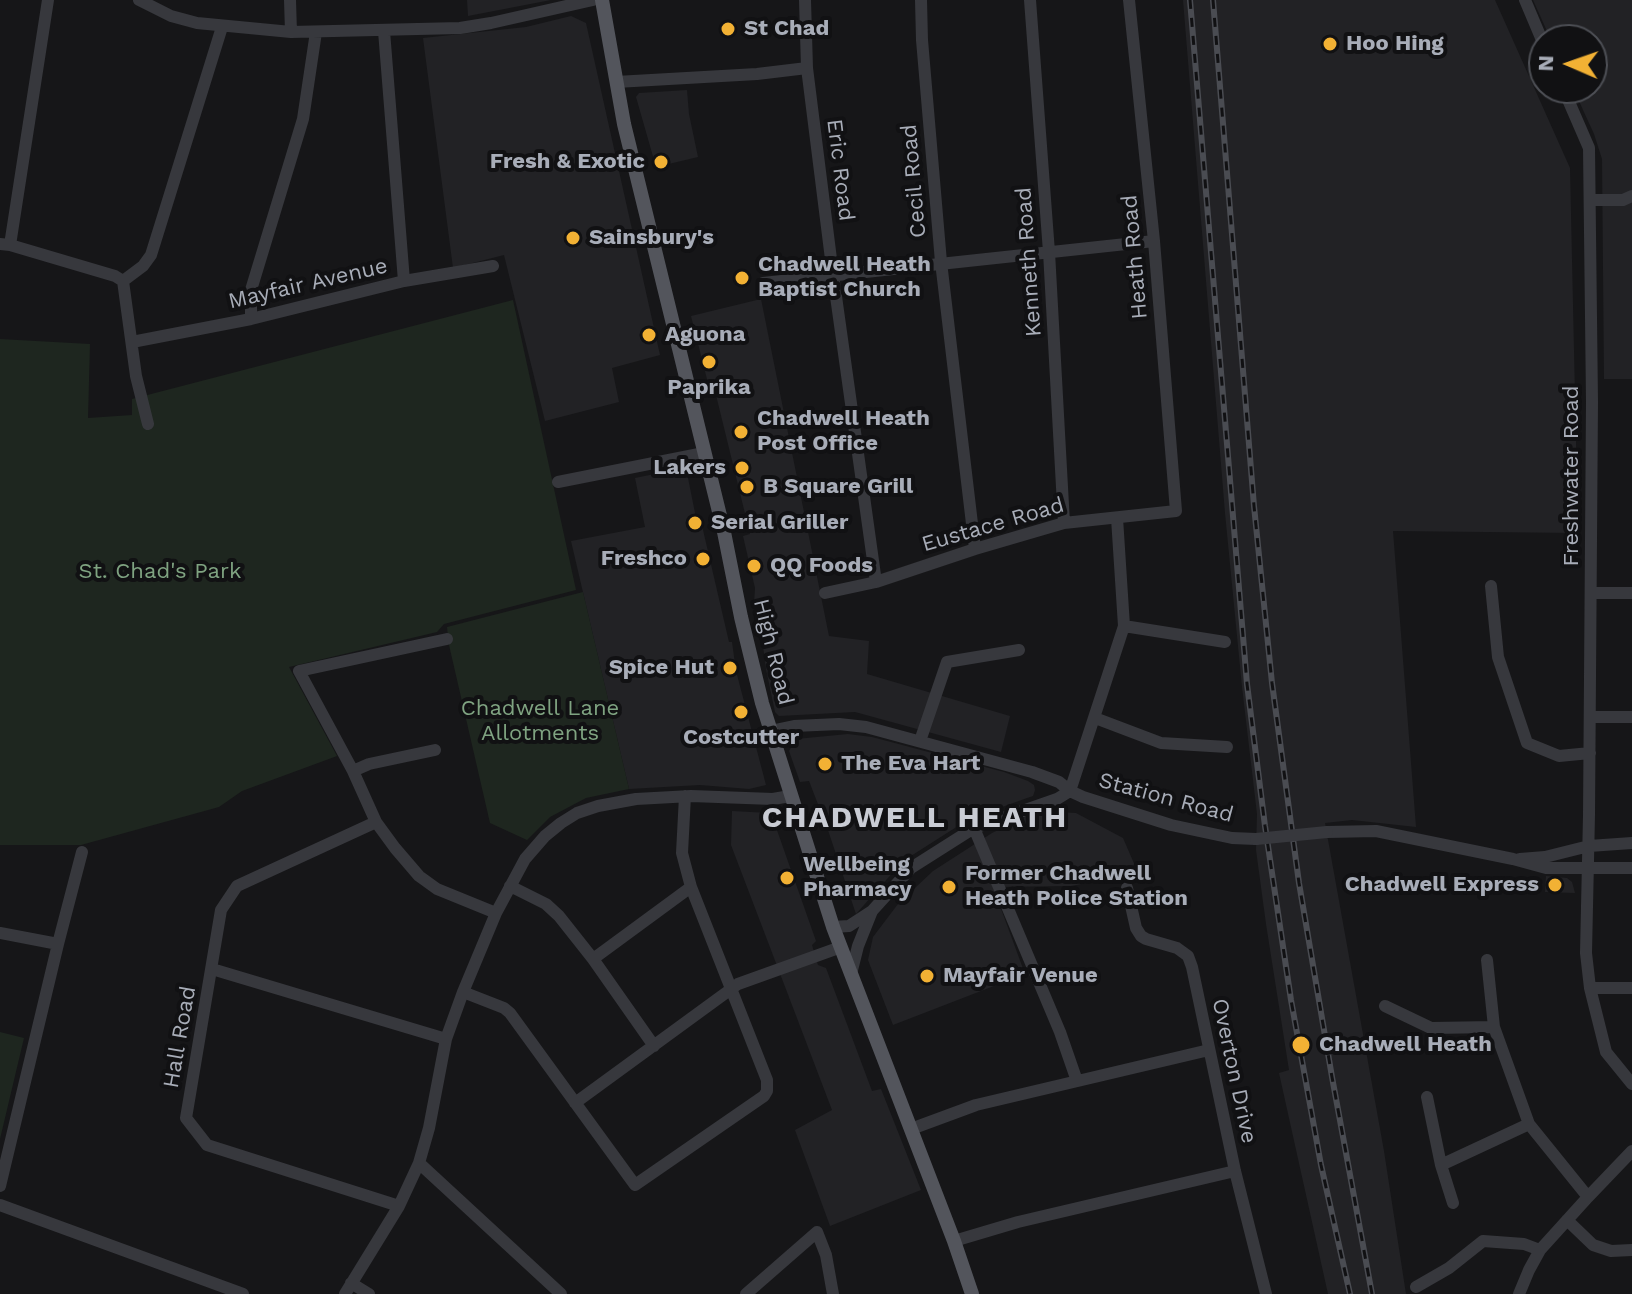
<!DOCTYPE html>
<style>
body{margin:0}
#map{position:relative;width:1632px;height:1294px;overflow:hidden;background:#161618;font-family:"Work Sans",sans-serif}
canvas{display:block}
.north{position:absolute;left:1528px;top:24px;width:80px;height:80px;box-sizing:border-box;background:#111113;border:2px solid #4d4f55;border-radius:50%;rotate:272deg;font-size:22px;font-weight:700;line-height:32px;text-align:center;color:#a8adb8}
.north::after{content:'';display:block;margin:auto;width:28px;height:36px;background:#f2b134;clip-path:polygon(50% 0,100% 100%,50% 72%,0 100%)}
</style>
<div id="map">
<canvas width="1632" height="1294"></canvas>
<div class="north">N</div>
</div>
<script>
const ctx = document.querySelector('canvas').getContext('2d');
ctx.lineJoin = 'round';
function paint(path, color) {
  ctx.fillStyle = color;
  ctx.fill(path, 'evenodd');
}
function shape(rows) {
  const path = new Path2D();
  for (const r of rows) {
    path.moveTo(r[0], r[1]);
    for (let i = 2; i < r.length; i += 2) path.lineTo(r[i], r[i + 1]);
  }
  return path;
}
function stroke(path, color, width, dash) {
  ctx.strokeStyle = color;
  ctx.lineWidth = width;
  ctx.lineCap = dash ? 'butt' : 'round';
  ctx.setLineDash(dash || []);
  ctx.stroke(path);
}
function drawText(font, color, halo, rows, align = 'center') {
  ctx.font = font + ' "Work Sans",sans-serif';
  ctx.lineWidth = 8;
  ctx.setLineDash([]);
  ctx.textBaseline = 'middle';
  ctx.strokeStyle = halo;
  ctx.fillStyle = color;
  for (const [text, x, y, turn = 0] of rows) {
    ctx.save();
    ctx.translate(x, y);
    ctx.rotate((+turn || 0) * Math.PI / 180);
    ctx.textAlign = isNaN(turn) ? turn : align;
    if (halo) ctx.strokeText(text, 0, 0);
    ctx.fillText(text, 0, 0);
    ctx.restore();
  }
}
const built = shape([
 [467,0,551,0,468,16],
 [1183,0,1495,0,1570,168,1578,533,1393,531,1416,827,1352,820,1325,823,1384,1151,1406,1294,1328,1294,1279,1073,1289,1070,1266,924,1256,850,1257,814,1242,687,1225,513],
 [1533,0,1632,0,1632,379,1604,379,1602,159,1594,134,1573,88,1592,88,1592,40,1551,40],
 [571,16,586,23,660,355,612,368,619,402,545,421,504,255,453,268,423,38,526,27],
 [687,90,689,114,698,157,656,167,636,97,639,93],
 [761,299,829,636,869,641,867,674,1010,716,1001,752,855,712,779,716,775,712,766,669,762,638,759,636,754,604,755,588,743,536,750,534,716,395,711,395,691,316],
 [679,469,680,474,687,473,695,513,696,517,700,517,729,642,732,642,736,671,766,785,749,789,700,785,629,789,571,541,645,527,635,478],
 [848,734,872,737,1004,772,1028,781,1034,785,1035,790,1033,796,1027,798,969,819,903,861,856,914,828,830,809,781,800,782,789,751,796,739],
 [732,811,769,813,772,816,816,941,812,945,818,965,826,968,872,1091,881,1089,921,1190,830,1226,795,1130,832,1110,731,845],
 [1055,812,1076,813,1123,838,1136,868,1113,878,1071,886,993,887,1025,974,893,1025,868,960,873,937,898,904,933,871,992,833,1025,817],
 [1546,876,1567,878,1572,882,1575,893,1545,892]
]);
const green = shape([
 [513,300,576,590,444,624,437,632,289,667,337,756,242,791,219,807,81,845,0,845,0,339,90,344,88,418,132,415,132,399],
 [583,592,629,789,586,798,550,817,527,840,490,823,449,645,447,627],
 [0,1032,24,1038,0,1139]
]);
const minor = shape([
 [139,0,171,16,197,23,291,32,460,28,491,23,593,0],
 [290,0,291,32],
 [805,0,807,68,833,275,876,582],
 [921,0,922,40,941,262,975,549],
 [1030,0,1049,252,1064,523],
 [1525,0,1544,45],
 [384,31,404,281],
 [616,82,757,74,807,68],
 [1563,88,1589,148,1592,402,1589,815,1586,953,1590,988,1606,1052,1632,1084],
 [1590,200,1623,200,1632,196],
 [0,244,10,245,115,276,123,281,136,376,148,424],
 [10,245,48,0],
 [123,281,143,266,151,255,222,27],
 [763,283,1154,241],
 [251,319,251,290,303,119,316,32],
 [132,342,251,319,404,281,493,266],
 [558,482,704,453],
 [1491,586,1498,657,1527,743,1559,756,1590,753],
 [825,593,876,582,975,549,1064,523,1176,511,1154,241,1129,0],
 [1591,593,1632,593],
 [1124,626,1225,642],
 [447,639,299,671,353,771,376,822,395,848,419,876,437,889,496,913],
 [1590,717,1632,717],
 [1095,718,1161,743,1227,747],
 [770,731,794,726,839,724,866,727,1032,772,1059,782,1070,791,1083,797,1171,825,1232,838,1256,839],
 [920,741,947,662,1019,650],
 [353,771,369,764,435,750],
 [1070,791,1124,626,1117,518],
 [376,822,237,886,221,910,186,1118,207,1145,399,1206],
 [974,828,1060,1032,1077,1081],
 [1327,832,1376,831,1513,859,1546,868,1632,868],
 [1520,859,1545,857,1589,846,1632,843],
 [510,886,546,904,559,916,593,959,654,1046],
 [1127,888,1136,928,1141,936,1146,939,1177,948,1188,956,1192,967,1235,1171,1266,1294],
 [833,927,849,926,872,911,911,868,974,828,1057,799,1070,791],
 [0,933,58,944],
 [593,959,691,887],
 [1487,960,1494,1027,1529,1124,1588,1197],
 [212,969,446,1039],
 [851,974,858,946,872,911],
 [1590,988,1632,988],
 [463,992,504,1008,510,1013,635,1185,764,1096,767,1091,767,1080,691,887,682,853,685,796],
 [1385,1006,1431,1028,1494,1027],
 [1427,1097,1441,1165,1453,1203],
 [575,1103,738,984,841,947],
 [911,1129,976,1105,1209,1050],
 [419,1163,561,1294],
 [1441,1165,1529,1124],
 [0,1186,58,944,82,852],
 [0,1205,243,1294],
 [1567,1220,1593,1245,1611,1251,1632,1250],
 [954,1241,1018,1222,1235,1171],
 [351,1283,369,1294],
 [1416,1287,1449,1268,1483,1241,1524,1244,1540,1250],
 [345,1294,399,1206,419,1163,429,1128,446,1039,463,992,496,913,525,859,545,836,561,823,577,813,598,806,636,799,691,796,773,799,790,796],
 [746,1294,817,1232,826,1255,833,1294],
 [1519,1294,1529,1270,1540,1250,1588,1197,1632,1151]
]);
const major = shape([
 [602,0,624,124,724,532,741,617,762,703,833,927,954,1241,972,1294]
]);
const rail = shape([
 [1190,0,1247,684,1265,826,1291,1000,1321,1165,1350,1294],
 [1213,0,1254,506,1272,683,1299,883,1332,1077,1372,1294]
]);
const minorBridge = shape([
 [1256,839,1327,832]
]);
const markers = [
 [728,29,8,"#f2b134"],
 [1330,44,8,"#f2b134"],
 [661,162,8,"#f2b134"],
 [573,238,8,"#f2b134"],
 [742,278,8,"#f2b134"],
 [649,335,8,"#f2b134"],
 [709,362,8,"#f2b134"],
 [741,432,8,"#f2b134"],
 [742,468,8,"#f2b134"],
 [747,487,8,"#f2b134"],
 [695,523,8,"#f2b134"],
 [703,559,8,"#f2b134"],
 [754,566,8,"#f2b134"],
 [730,668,8,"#f2b134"],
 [741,712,8,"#f2b134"],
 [825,764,8,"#f2b134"],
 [787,878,8,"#f2b134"],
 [1555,885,8,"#f2b134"],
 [949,887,8,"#f2b134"],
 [927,976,8,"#f2b134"],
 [1301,1045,10,"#f2b134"]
];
const poiNames = [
 ["St Chad",744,29],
 ["Hoo Hing",1346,44],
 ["Fresh & Exotic",645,162,"right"],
 ["Sainsbury's",589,238],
 ["Chadwell Heath",758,265],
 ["Baptist Church",758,290],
 ["Aguona",665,335],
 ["Paprika",709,388,"center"],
 ["Chadwell Heath",757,419],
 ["Post Office",757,444],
 ["Lakers",726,468,"right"],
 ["B Square Grill",763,487],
 ["Serial Griller",711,523],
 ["Freshco",687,559,"right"],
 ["QQ Foods",770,566],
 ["Spice Hut",714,668,"right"],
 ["Costcutter",741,738,"center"],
 ["The Eva Hart",841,764],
 ["Wellbeing",803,865],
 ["Pharmacy",803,890],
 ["Former Chadwell",965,874],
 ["Heath Police Station",965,899],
 ["Chadwell Express",1539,885,"right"],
 ["Mayfair Venue",943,976],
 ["Chadwell Heath",1319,1045]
];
const streetNames = [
 ["Eric Road",840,170,83],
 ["Cecil Road",914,181,-95],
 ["Heath Road",1135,257,-95],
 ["Kenneth Road",1029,262,-94],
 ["Mayfair Avenue",308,284,-13],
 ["Freshwater Road",1572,476,-90],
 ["Eustace Road",993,525,-16],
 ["High Road",773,652,76],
 ["Station Road",1166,798,15],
 ["Hall Road",180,1037,-80],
 ["Overton Drive",1234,1071,78]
];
const parkNames = [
 ["St. Chad's Park",160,572],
 ["Chadwell Lane",540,709],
 ["Allotments",540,734]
];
const districtNames = [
 ["CHADWELL HEATH",915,818]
];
paint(built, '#222225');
paint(green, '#1e261f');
stroke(minor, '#37383d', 12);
stroke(major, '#53555c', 14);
stroke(rail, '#4a4c52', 6);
stroke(rail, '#111113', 3, [9]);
stroke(minorBridge, '#37383d', 12);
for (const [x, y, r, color] of markers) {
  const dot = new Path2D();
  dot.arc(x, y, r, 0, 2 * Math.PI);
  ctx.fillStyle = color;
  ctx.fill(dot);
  stroke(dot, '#111113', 3);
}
drawText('bold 22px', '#a8adb8', '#111113', poiNames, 'left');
drawText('22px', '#a8adb8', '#111113', streetNames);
drawText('22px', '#7fa381', '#111113', parkNames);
ctx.letterSpacing = '2px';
drawText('bold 30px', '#c9ccd4', '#111113', districtNames);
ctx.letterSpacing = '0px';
</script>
